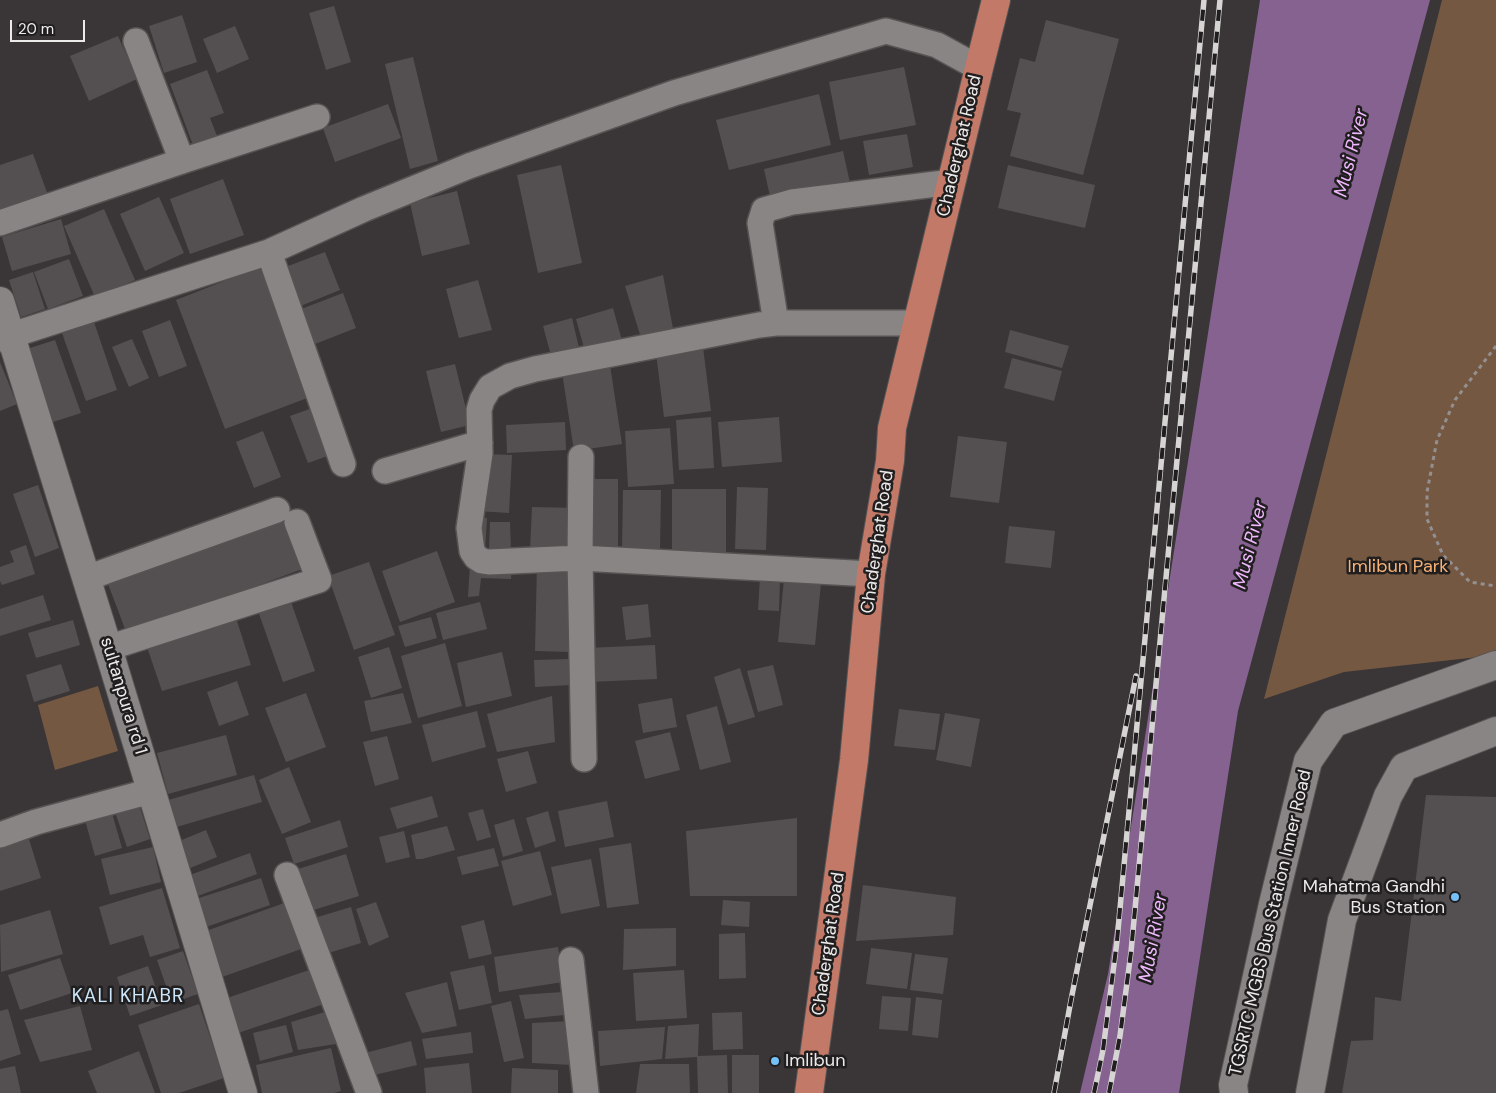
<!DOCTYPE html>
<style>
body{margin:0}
#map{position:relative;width:1496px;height:1093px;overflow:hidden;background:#3a3637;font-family:"DM Sans",sans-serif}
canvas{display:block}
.scale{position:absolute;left:10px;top:20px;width:75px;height:22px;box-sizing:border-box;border:2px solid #edeaea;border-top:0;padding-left:6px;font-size:15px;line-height:18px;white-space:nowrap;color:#edeaea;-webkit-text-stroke:4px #201e1e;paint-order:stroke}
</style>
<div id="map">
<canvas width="1496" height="1093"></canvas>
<div class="scale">20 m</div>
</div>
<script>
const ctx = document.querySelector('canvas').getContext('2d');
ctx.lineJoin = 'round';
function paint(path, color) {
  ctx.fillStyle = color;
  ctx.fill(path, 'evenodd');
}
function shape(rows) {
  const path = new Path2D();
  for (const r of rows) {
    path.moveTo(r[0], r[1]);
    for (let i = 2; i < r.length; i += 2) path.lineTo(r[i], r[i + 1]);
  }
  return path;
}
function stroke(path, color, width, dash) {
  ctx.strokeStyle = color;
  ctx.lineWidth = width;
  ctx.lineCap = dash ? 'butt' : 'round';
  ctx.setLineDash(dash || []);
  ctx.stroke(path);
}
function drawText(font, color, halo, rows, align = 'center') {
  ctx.font = font + ' "DM Sans",sans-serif';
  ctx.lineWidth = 5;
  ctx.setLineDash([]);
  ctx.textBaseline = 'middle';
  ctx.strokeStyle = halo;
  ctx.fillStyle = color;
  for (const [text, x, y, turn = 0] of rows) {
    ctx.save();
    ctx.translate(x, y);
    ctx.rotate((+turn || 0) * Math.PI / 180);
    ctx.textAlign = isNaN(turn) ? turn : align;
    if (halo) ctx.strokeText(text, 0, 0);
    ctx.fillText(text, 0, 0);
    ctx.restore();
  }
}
const green = shape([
 [1442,0,1496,0,1496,655,1344,672,1264,699],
 [98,686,118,751,55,770,38,705]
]);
const water = shape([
 [1260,0,1430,0,1238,711,1179,1093,1080,1093,1108,974]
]);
const building = shape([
 [334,6,351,62,326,70,309,13],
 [182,15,197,62,164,73,149,26],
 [1046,20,1119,39,1083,175,1010,156,1021,113,1007,110,1020,58,1035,62],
 [235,26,249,59,217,73,203,39],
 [118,36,137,79,89,101,70,56],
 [413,57,438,161,410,169,385,64],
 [904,67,916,125,840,140,829,82],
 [207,70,224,113,210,118,217,136,193,145,170,84],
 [819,94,831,145,729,170,716,120],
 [388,104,401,138,335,162,323,128],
 [907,134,913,167,869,175,863,141],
 [843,151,850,183,771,201,764,169],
 [33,154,49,198,0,216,0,165],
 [561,165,582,263,538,273,517,175],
 [1008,165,1095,185,1085,228,998,208],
 [223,179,244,235,190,254,170,199],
 [457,191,470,244,422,256,410,203],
 [159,197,184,253,145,271,120,214],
 [104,209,135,280,95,297,64,226],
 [61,219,71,254,12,271,2,237],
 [325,252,340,290,298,307,283,268],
 [69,259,83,296,48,309,34,272],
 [260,267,310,397,225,429,176,300],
 [33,272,45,309,21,317,9,280],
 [663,275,674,334,642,341,625,286],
 [478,280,492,330,459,338,446,289],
 [343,293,356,328,310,346,296,311],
 [613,308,623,344,586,355,576,319],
 [572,318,580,352,552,359,543,326],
 [170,320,187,366,159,377,142,331],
 [94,322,117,390,86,401,62,333],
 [1010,330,1069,346,1062,368,1005,352],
 [132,339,149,378,129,387,112,347],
 [55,340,81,413,53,422,27,349],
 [703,347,711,411,664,417,656,353],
 [1012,358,1062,371,1054,401,1004,388],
 [0,362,17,404,0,411],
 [455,364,470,425,441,432,426,371],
 [610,365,622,444,574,451,562,372],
 [315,407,333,454,308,463,290,416],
 [711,417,714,468,679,470,676,420],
 [779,417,782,462,722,467,718,422],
 [565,422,566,450,507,453,506,425],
 [670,428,674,484,628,487,625,431],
 [263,431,281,477,254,488,236,442],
 [958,436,1007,442,999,503,950,497],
 [480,454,512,455,509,513,477,511],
 [584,479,618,479,618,548,584,547],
 [38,485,59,548,35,557,13,494],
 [737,487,768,488,766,550,735,549],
 [672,489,726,489,726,556,672,556],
 [623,490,661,490,660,550,622,550],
 [532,507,579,508,577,553,530,551],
 [474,517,487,518,485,552],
 [287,518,305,568,127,634,108,584],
 [490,522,510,522,511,552,489,552],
 [1009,526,1055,531,1051,568,1005,563],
 [26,545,35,574,2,585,0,581,0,567,14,562,10,551],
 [437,551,455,602,400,622,382,571],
 [369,562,395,635,354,650,328,576],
 [470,564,512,566,511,579,481,578,479,596,468,597],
 [537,564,572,564,571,652,535,651],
 [760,577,780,577,779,611,758,610],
 [784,579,821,583,815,645,778,642],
 [43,595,51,620,0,636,0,609],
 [289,596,315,671,283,682,257,608],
 [480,602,487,629,443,640,436,613],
 [648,604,651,637,626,640,622,607],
 [431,617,437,638,405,647,398,626],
 [236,618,251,665,162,691,147,647],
 [73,620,80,645,36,658,28,633],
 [445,643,462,706,418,718,401,656],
 [655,645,657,679,589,682,587,648],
 [389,647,402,688,371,698,358,657],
 [502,652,512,696,466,707,457,663],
 [570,659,571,685,535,687,534,660],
 [61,664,70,691,34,702,26,675],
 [773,665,783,705,758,712,747,671],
 [740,668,755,717,728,725,714,677],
 [237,681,249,715,219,726,207,692],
 [306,693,326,747,286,762,265,708],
 [403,693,412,723,371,732,364,701],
 [552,696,555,742,497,752,487,714],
 [672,698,677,727,643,733,638,704],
 [717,706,731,762,700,770,686,715],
 [899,709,940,714,935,750,894,746],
 [477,711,486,747,432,762,422,725],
 [945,713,980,719,971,767,936,760],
 [670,732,680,770,645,779,635,741],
 [226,735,237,775,168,794,157,753],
 [387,736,399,779,375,786,363,742],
 [528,751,537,783,506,792,497,759],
 [289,767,311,822,282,834,259,780],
 [254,775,262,802,173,828,165,801],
 [1426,795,1496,797,1496,1093,1342,1093,1351,1041,1373,1040,1375,997,1401,1001],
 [432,796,438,817,397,829,390,808],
 [138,801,150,839,127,847,114,809],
 [607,801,614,837,565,847,558,811],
 [483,809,491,837,477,841,468,813],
 [548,811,556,841,535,848,526,818],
 [112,813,122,848,95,856,85,820],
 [797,818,797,896,690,896,686,831],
 [514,819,523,851,503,857,494,825],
 [340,820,348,847,294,864,285,838],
 [447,826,455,850,422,859,416,859,411,835],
 [206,830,217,857,183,871,172,844],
 [404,831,410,857,386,863,379,837],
 [28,836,41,878,0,891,0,845],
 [631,843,639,904,607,908,599,848],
 [153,847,161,882,110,895,101,859],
 [494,848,499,866,462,875,457,857],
 [540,851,552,895,513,906,501,861],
 [250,853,257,874,195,897,187,876],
 [346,854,359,896,307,912,295,870],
 [591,859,600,906,561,914,551,867],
 [261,878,270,905,206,927,196,899],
 [863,885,956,897,953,935,856,941],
 [162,888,180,948,150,957,143,935,110,945,99,907],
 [723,900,750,902,749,927,721,925],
 [287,902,304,948,222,977,206,931],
 [376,902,389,937,369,946,356,909],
 [351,907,361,943,322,955,311,919],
 [50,910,63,954,1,972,0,925],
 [484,920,492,954,469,959,461,926],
 [676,928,676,966,623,970,624,929],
 [745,933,746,978,719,979,719,934],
 [558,947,563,982,499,992,494,957],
 [871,948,912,953,907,989,866,984],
 [183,951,198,994,172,1003,157,960],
 [915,954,948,958,943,994,910,990],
 [60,958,72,993,20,1010,8,975],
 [484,965,492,1003,459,1010,450,972],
 [148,966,162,1005,130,1016,117,977],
 [315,968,327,1003,238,1033,227,998],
 [684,970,687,1018,636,1021,633,973],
 [447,982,457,1026,422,1033,405,993],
 [563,992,564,1015,525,1019,519,995],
 [882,996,911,998,908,1031,879,1029],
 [916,997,942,1000,938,1038,912,1035],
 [511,1001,524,1058,504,1062,491,1006],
 [199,1004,224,1078,179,1093,161,1093,138,1025],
 [80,1006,92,1050,40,1062,24,1020],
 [8,1009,21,1054,0,1061,0,1011],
 [332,1010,342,1043,298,1050,291,1022],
 [742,1012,743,1049,713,1050,712,1013],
 [572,1021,573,1065,532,1063,532,1023],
 [699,1024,698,1056,727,1055,728,1093,698,1093,697,1057,665,1059,668,1026],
 [286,1025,293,1052,260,1061,253,1033],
 [665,1027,662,1059,600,1066,598,1031],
 [471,1032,473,1053,426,1059,422,1039],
 [411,1041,417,1065,370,1076,365,1053],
 [331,1048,341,1091,334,1093,262,1093,256,1065],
 [139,1051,155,1093,97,1093,88,1071],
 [732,1055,759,1055,759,1093,732,1093],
 [469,1063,472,1093,426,1093,424,1068],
 [640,1064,689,1064,690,1093,636,1093],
 [15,1066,21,1093,0,1093,0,1069],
 [512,1068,558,1070,558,1093,511,1093]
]);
const path = shape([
 [1496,346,1455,400,1437,440,1427,492,1427,519,1443,555,1470,582,1496,586]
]);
const minor = shape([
 [136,41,182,161],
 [0,223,182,161,317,117],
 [269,252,343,464],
 [776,323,760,223,764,210,792,202,952,182],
 [0,339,269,252,364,209,469,166,674,93,886,31,937,45,979,68],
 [581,457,580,558,489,562,482,561,476,557,472,551,469,528,480,454,479,410,482,400,490,387,510,376,535,369,759,325,776,323,918,323],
 [385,471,480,443],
 [87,578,277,510],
 [108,648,319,580,297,522],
 [584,759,580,558,871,574],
 [0,835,36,822,151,791],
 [287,875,369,1093],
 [571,960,586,1093]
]);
const tertiary = shape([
 [0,301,108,648,243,1093],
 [1234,1093,1233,1085,1273,904,1308,761,1334,723,1496,665],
 [1310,1093,1342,920,1388,796,1404,767,1496,731]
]);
const primary = shape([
 [809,1093,854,760,871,574,890,461,892,428,979,68,996,0]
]);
const rail = shape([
 [1054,1093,1071,1000,1136,676],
 [1094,1093,1103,1050,1117,941,1204,0],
 [1109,1093,1120,1036,1131,952,1220,0]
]);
const markers = [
 [1455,897,5,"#75c0f6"],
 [775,1061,5,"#75c0f6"]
];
const streetNames = [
 ["Chaderghat Road",960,146,-77],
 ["Chaderghat Road",878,542,-82],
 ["sultanpura rd 1",123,696,73],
 ["TGSRTC MGBS Bus Station Inner Road",1271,923,-77],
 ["Chaderghat Road",829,944,-82]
];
const parkNames = [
 ["Imlibun Park",1398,567]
];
const poiNames = [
 ["Mahatma Gandhi",1445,887],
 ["Bus Station",1445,908],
 ["Imlibun",785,1061,"left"]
];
const waterNames = [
 ["Musi River",1352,153,-76],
 ["Musi River",1251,545,-76],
 ["Musi River",1154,938,-80]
];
const neighbourhoodNames = [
 ["KALI KHABR",128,997]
];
paint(green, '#755841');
paint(water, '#866290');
paint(building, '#545052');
stroke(minor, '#565353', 28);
stroke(tertiary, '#565353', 30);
stroke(primary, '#565353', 30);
stroke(path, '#949091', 3, [4, 4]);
stroke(minor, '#8a8585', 25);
stroke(tertiary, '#8a8585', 28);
stroke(primary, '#c27967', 28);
stroke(rail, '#d7d4d4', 5.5);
stroke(rail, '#201e1e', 4, [11]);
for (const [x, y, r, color] of markers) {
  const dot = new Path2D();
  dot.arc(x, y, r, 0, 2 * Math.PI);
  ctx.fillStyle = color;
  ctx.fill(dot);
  stroke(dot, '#201e1e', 2);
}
drawText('18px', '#edeaea', '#201e1e', streetNames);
drawText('18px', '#f9b377', '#201e1e', parkNames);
drawText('18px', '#edeaea', '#201e1e', poiNames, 'right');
drawText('italic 19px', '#efb8fe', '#201e1e', waterNames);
ctx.letterSpacing = '1px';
drawText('19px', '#cce7fb', '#201e1e', neighbourhoodNames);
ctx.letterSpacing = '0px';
</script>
